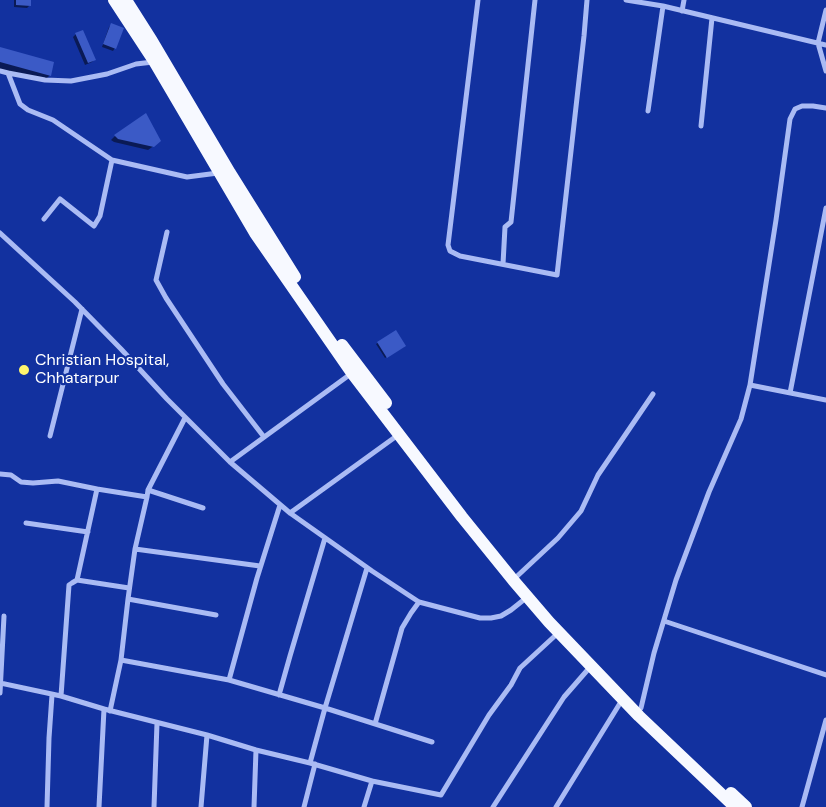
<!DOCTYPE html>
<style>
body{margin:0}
canvas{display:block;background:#12319f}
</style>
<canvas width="826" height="807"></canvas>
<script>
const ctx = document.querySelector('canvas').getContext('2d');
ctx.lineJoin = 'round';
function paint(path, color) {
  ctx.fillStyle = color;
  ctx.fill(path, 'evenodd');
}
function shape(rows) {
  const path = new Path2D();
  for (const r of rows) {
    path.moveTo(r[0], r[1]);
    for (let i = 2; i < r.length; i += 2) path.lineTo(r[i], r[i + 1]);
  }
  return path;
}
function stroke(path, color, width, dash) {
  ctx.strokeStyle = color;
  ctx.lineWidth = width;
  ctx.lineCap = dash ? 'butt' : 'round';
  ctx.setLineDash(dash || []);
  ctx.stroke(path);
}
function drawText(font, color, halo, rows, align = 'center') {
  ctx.font = font + ' "DM Sans",sans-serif';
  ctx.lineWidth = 4.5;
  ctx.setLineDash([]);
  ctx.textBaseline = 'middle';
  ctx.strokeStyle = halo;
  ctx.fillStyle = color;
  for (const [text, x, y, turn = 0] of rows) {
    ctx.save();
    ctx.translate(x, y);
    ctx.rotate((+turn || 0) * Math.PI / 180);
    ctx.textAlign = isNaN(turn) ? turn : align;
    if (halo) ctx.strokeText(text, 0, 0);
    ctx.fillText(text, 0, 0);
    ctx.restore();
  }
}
const shadow = shape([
 [14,0,30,0,30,5,27,8,14,7],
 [111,25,115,48,113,51,102,47,109,27],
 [76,34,94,60,92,62,85,65,73,37],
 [0,49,50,75,44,81,0,69],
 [115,136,155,145,148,150,114,142,111,140],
 [396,332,404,347,385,358,376,344]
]);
const building = shape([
 [16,0,31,0,31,6,16,5],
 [111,23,124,28,116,49,103,44],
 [83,30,96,60,88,63,75,33],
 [0,47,54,62,51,76,0,62],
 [146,113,161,141,154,147,118,139,114,135],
 [396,330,406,346,387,358,377,342]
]);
const street = shape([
 [478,0,448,245,450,251,460,256,557,275,584,36,587,0],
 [626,0,663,6,826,45],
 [826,10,818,43,826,71],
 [682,11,684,0],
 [0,71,8,73,20,104,28,110,53,120,112,160,187,177,218,173],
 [8,73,45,80,71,81,107,74,136,64,153,62],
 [826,108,813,106,802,106,795,109,790,119,776,220,750,385,826,400],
 [648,111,663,6],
 [701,126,712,18],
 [44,219,60,199,94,226,100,216,112,160],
 [167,232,156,280,166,298,223,384,264,437],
 [0,233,75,302,121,349,167,399,230,462,290,513,372,571,419,602,480,618,491,618,501,616,511,610,526,598],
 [503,264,505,227,511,222,535,0],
 [790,393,826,208],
 [50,436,82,309],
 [230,462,352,373],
 [0,474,11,475,21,482,33,483,58,481,97,489],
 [148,490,185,418],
 [290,513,398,435],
 [26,523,88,532],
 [135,549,147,497,148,490,203,508],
 [77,580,97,489,147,497],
 [513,580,558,538,581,511,598,475,653,394],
 [128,599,135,549,260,566],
 [664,621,826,675],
 [121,660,128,599,216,615],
 [229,680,257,578,280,505],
 [0,683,61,696],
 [0,693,4,616],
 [279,695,290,656,325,538],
 [641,708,654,653,676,580,709,492,741,419,750,385],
 [104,709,61,696,69,585,72,583,77,580,129,588],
 [110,711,121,660,229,680,325,708,367,568],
 [375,724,402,628,411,613,419,602],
 [310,763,325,708,432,742],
 [47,807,49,738,52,695],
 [99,807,104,709,207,735,256,750,310,763,372,781,441,795,489,715,511,685,520,668,558,633],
 [154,807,157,723],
 [201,807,207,735],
 [254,807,256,750],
 [304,807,315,764],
 [364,807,372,781],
 [493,807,564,697,591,666],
 [556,807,622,700],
 [802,807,826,720]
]);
const primary = shape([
 [114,0,154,61,255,233,352,373,462,517,513,580,549,622,639,716,735,807],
 [126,0,152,41,230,173,295,277],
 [342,345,386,403],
 [731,793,746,807]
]);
const markers = [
 [24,370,6,"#fff56d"]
];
const poiNames = [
 ["Christian Hospital,",35,361],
 ["Chhatarpur",35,379]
];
paint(shadow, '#0007');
paint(building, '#3b5ac6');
stroke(street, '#aabbf4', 5);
stroke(primary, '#f7f9ff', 12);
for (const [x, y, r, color] of markers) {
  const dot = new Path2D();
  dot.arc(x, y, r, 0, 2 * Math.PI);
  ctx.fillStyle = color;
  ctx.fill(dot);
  stroke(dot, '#12319f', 2);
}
drawText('16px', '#fff', '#12319f', poiNames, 'left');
</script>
